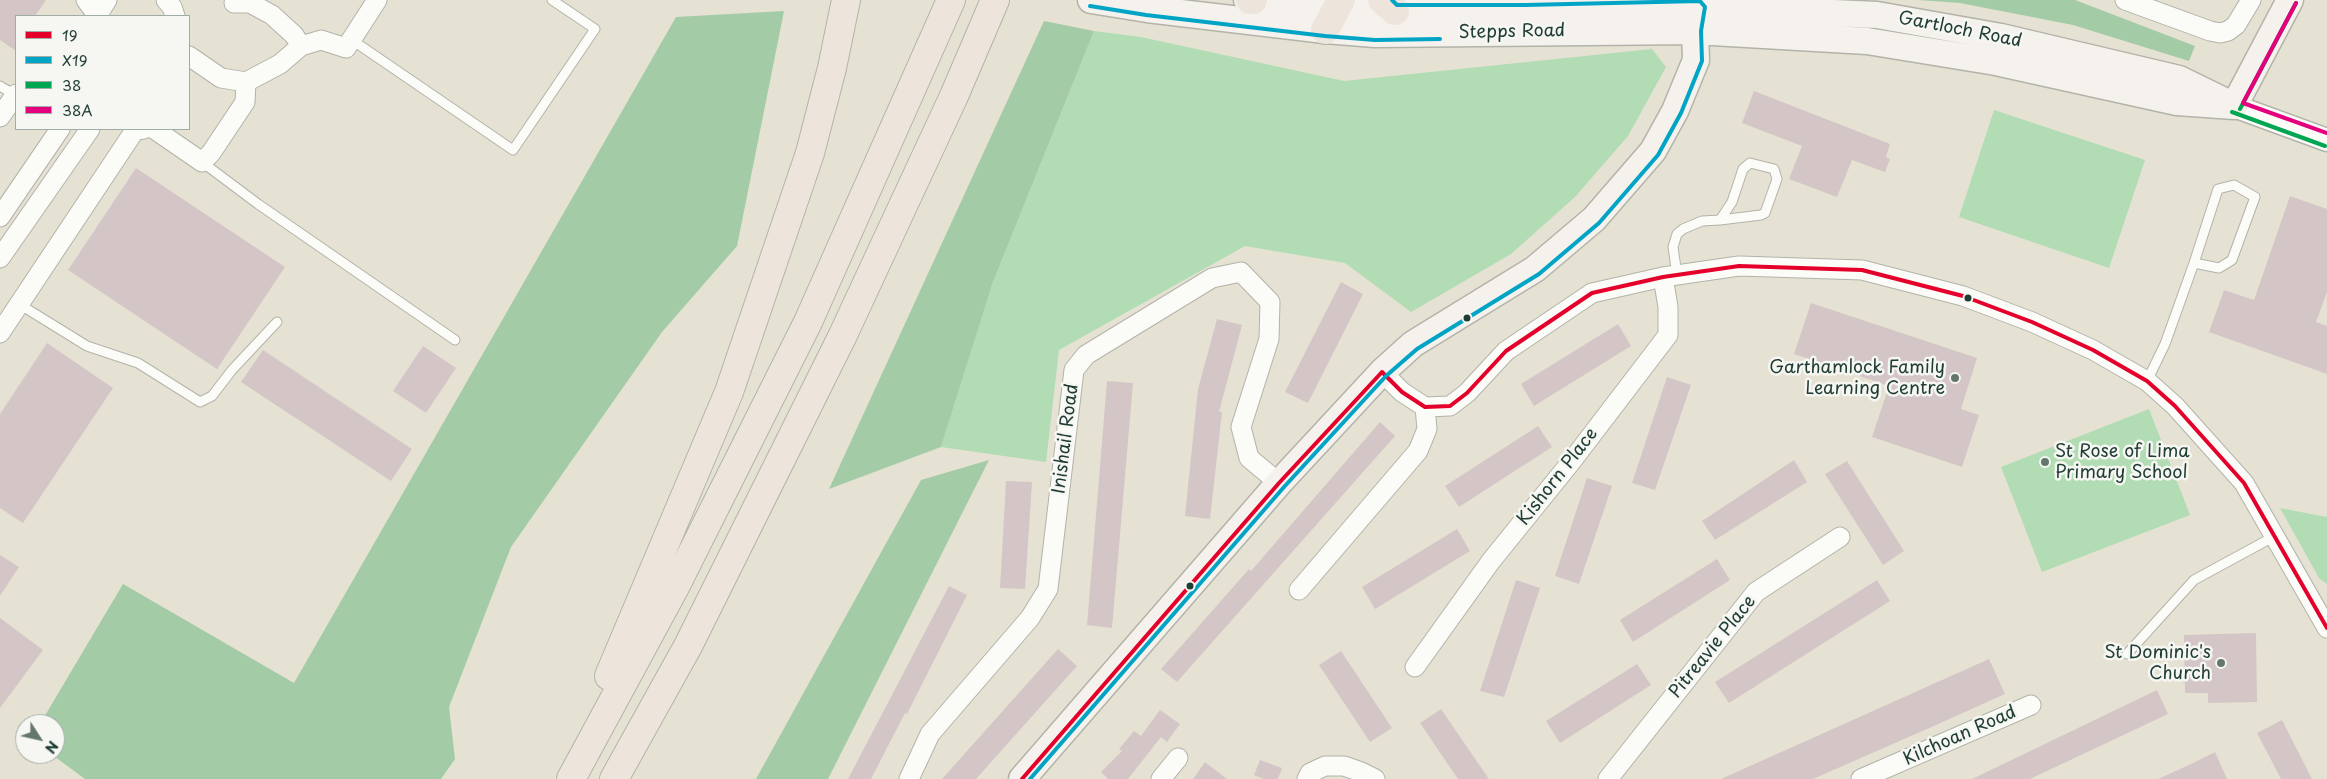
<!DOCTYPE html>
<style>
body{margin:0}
#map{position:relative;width:2327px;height:779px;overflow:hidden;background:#e6e2d3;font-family:"Playpen Sans",sans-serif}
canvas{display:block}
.legend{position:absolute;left:15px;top:15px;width:175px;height:115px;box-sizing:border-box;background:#f6f6f2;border:1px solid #a0aca6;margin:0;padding:6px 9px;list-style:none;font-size:15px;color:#1f3d34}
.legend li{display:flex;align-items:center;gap:10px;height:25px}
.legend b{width:25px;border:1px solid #a0aca6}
.north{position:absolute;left:15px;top:714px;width:50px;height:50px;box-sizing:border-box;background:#f6f6f2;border:1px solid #a0aca6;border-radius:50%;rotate:125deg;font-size:14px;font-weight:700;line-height:20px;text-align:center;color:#1f3d34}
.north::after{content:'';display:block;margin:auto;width:18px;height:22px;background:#65776c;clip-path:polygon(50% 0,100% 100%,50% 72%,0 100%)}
</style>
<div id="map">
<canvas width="2327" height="779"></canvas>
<ul class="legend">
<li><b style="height:6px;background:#e4002b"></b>19</li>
<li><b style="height:6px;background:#02a4c6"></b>X19</li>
<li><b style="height:6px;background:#00a651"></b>38</li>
<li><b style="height:6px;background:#e5007d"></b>38A</li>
</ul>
<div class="north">N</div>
</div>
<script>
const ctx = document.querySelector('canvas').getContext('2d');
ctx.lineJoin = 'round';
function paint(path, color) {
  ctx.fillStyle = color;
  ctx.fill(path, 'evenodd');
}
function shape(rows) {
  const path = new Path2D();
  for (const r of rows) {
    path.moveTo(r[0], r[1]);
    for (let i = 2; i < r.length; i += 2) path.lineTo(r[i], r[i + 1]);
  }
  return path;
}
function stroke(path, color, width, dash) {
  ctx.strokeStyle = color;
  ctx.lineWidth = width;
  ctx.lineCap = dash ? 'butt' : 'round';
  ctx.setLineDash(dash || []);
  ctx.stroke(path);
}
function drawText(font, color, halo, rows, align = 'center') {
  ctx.font = font + ' "Playpen Sans",sans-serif';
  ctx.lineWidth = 5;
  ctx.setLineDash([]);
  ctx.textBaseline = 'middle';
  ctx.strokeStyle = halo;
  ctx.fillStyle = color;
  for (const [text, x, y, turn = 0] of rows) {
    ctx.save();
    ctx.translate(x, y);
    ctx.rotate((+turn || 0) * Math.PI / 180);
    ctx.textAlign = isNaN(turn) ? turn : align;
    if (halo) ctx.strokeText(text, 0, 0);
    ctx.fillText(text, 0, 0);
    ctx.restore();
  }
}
const green = shape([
 [1094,31,1141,37,1344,81,1652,49,1666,67,1628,136,1575,197,1511,254,1411,312,1345,263,1245,246,1059,350,1046,462,941,447,993,282],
 [1994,110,2145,160,2109,268,1959,217],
 [2149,409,2190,515,2042,572,2001,467],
 [2280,508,2327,517,2327,584,2319,578]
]);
const forest = shape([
 [1918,0,2075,0,2195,46,2189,61,2073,25,1960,3],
 [784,11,737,246,662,332,511,547,449,707,455,759,441,779,85,779,51,754,55,754,55,724,40,724,123,584,294,683,676,17],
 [1044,21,1094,31,993,282,941,447,829,489],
 [989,460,828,779,756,779,921,480]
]);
const building = shape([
 [0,0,46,0,35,16,16,16,16,51,0,40],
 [1754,91,1890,144,1886,157,1890,159,1885,172,1852,160,1837,197,1789,179,1802,146,1742,123],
 [136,168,285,267,217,369,68,270],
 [2290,196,2327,209,2327,292,2316,322,2327,326,2327,374,2209,332,2224,290,2254,300],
 [1341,282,1363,294,1308,403,1285,392],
 [1811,303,1977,358,1961,409,1979,415,1962,467,1872,437,1889,386,1794,354],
 [1217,319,1242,325,1219,412,1222,412,1210,519,1185,516,1198,389],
 [1618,324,1631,346,1534,406,1521,384],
 [47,343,113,388,23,523,0,508,0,414],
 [423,346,456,368,426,413,393,391],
 [263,350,412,449,391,481,241,382],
 [1667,377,1691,385,1655,490,1632,483],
 [1107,381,1133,383,1112,628,1087,625],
 [1380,422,1395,436,1177,682,1161,669,1249,569,1251,571],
 [1538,426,1552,447,1459,507,1445,486],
 [1794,460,1807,482,1715,540,1702,521],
 [1847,461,1904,551,1883,565,1825,474],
 [1587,478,1612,486,1579,584,1555,576],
 [1006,481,1032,482,1025,589,1000,588],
 [1457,529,1470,551,1375,609,1362,587],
 [0,555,19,567,0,596],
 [1717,559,1730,580,1633,642,1620,620],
 [1516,580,1540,588,1504,697,1480,691],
 [1877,580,1890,601,1729,703,1715,682],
 [949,586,967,595,907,714,905,713,871,779,848,779],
 [0,618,43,650,0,708],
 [2256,633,2257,702,2208,703,2208,693,2185,693,2184,635],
 [1058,649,1077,666,976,779,942,779],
 [1341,651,1392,728,1370,742,1319,665],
 [1989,659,2005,694,1936,725,1813,779,1721,779],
 [1637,664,1651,685,1560,743,1546,721],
 [2157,690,2168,714,2030,779,1972,779],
 [1441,709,1489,779,1458,779,1420,723],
 [1160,710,1180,724,1167,742,1161,737,1128,779,1108,779,1101,772,1122,751,1119,749,1134,731,1141,736],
 [2282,720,2312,779,2281,779,2257,733],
 [2215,752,2227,779,2158,779,2191,764],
 [1260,760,1282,768,1278,779,1264,779,1254,775],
 [1205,762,1227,779,1193,779]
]);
const service = shape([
 [352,40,513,150,595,29,552,0],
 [0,86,15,95],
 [202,162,258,204,455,340],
 [1677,275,1673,247,1677,234,1683,229,1702,221,1720,220,1761,215,1765,213,1777,179,1774,169,1750,163,1743,169,1732,202,1720,220],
 [19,304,87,346,138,363,200,402,212,396,232,370,277,322],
 [2147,381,2165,344,2194,263,2218,189,2234,185,2255,197,2232,260,2219,268,2194,263],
 [2127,654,2194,580,2275,536]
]);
const minor = shape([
 [86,0,97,15],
 [166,0,172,7,175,16],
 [2125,0,2210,31,2220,33,2228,31,2236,25,2251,0],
 [234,3,250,3,272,15,294,35,301,46],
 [97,16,107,0],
 [189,56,221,78,246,82,280,64,301,46,321,40,346,48,377,0],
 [0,117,16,94],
 [154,129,202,162,211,153,245,102,246,82],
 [0,217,60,129],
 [0,258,90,129],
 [0,333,135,130,144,129],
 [1382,372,1402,392,1425,407,1450,406,1467,393,1506,351,1592,293,1663,277,1739,266,1862,270,1963,296,2032,322,2093,350,2147,381,2175,406,2244,483,2327,628],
 [1299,590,1418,451,1427,429,1425,407],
 [1415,667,1491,561,1571,462,1668,335,1668,307,1663,277],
 [909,779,930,734,1030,618,1048,589,1074,370,1086,355,1212,278,1241,272,1270,302,1269,339,1241,427,1249,458,1279,483],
 [1161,779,1178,758],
 [1307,779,1310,773,1325,766,1344,766,1361,772,1375,779],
 [1608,779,1756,592,1840,537],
 [1861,779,2031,705]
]);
const tertiary = shape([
 [2234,106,2327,140]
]);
const secondary = shape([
 [1091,0,1147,9,1325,30,1375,34,1695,31,1867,41,1996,62,2177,102,2234,106],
 [1247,0,1336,10,1525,11,1699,7,1877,15,2001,37,2179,79,2222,100],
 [2234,106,2290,0],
 [1022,779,1279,483,1382,372,1413,344,1535,269,1594,219,1653,151,1675,111,1696,60,1695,31,1699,7]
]);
const motorway = shape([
 [1250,0,1253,0],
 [1382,0,1395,11],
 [1325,30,1341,0],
 [609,676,729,392,810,153,832,68,846,0],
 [571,779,676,585,808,322,951,0],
 [614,779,688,646,842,337,954,96,995,0]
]);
const bus1 = shape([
 [1382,372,1402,392,1425,407,1450,406,1467,393,1506,351,1592,293,1663,277,1739,266,1862,270,1963,296,2032,322,2093,350,2147,381,2175,406,2244,483,2327,628],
 [1022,779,1279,483,1382,372]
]);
const bus2 = shape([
 [1090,6,1146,15,1325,36,1375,40,1440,39],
 [1030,779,1284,487,1386,376,1417,349,1539,274,1599,223,1658,155,1681,113,1702,61,1701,31,1705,7,1700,1,1525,5,1397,5,1392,0]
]);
const bus3 = shape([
 [2240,109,2296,3],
 [2232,112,2325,146]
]);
const bus4 = shape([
 [2296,3,2243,103,2327,133]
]);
const markers = [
 [1968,298,4.5,"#1f3d34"],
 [1467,318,4.5,"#1f3d34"],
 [1955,378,5,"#65776c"],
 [2045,462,5,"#65776c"],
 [1190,586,4.5,"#1f3d34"],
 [2221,663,5,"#65776c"]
];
const streetNames = [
 ["Gartloch Road",1960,30,11],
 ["Stepps Road",1512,32,-1],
 ["Inishail Road",1066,439,-83],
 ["Kishorn Place",1558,477,-52],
 ["Pitreavie Place",1713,647,-51],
 ["Kilchoan Road",1960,736,-24]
];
const poiNames = [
 ["Garthamlock Family",1945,368],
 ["Learning Centre",1945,389],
 ["St Rose of Lima",2055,452,"left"],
 ["Primary School",2055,473,"left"],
 ["St Dominic's",2211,653],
 ["Church",2211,674]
];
paint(green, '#b1dcb4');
paint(forest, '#a3cba6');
paint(building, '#d4c6c6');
stroke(service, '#b2b3a9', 11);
stroke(minor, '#b2b3a9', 21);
stroke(tertiary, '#b2b3a9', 25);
stroke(secondary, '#b2b3a9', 29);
stroke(motorway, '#b2b3a9', 30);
stroke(service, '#fbfbf8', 9);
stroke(minor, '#fbfbf8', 19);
stroke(tertiary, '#fbfbf8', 22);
stroke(secondary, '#f5f2ed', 26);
stroke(motorway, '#ede5dc', 28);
stroke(bus1, '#e4002b', 4);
stroke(bus2, '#02a4c6', 4);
stroke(bus3, '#00a651', 4);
stroke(bus4, '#e5007d', 4);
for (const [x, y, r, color] of markers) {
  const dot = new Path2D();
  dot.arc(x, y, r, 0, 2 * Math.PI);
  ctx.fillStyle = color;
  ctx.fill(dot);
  stroke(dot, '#f6f6f2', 2);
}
drawText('18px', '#1f3d34', '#f6f6f2', streetNames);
drawText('18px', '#1f3d34', '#f6f6f2', poiNames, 'right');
</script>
